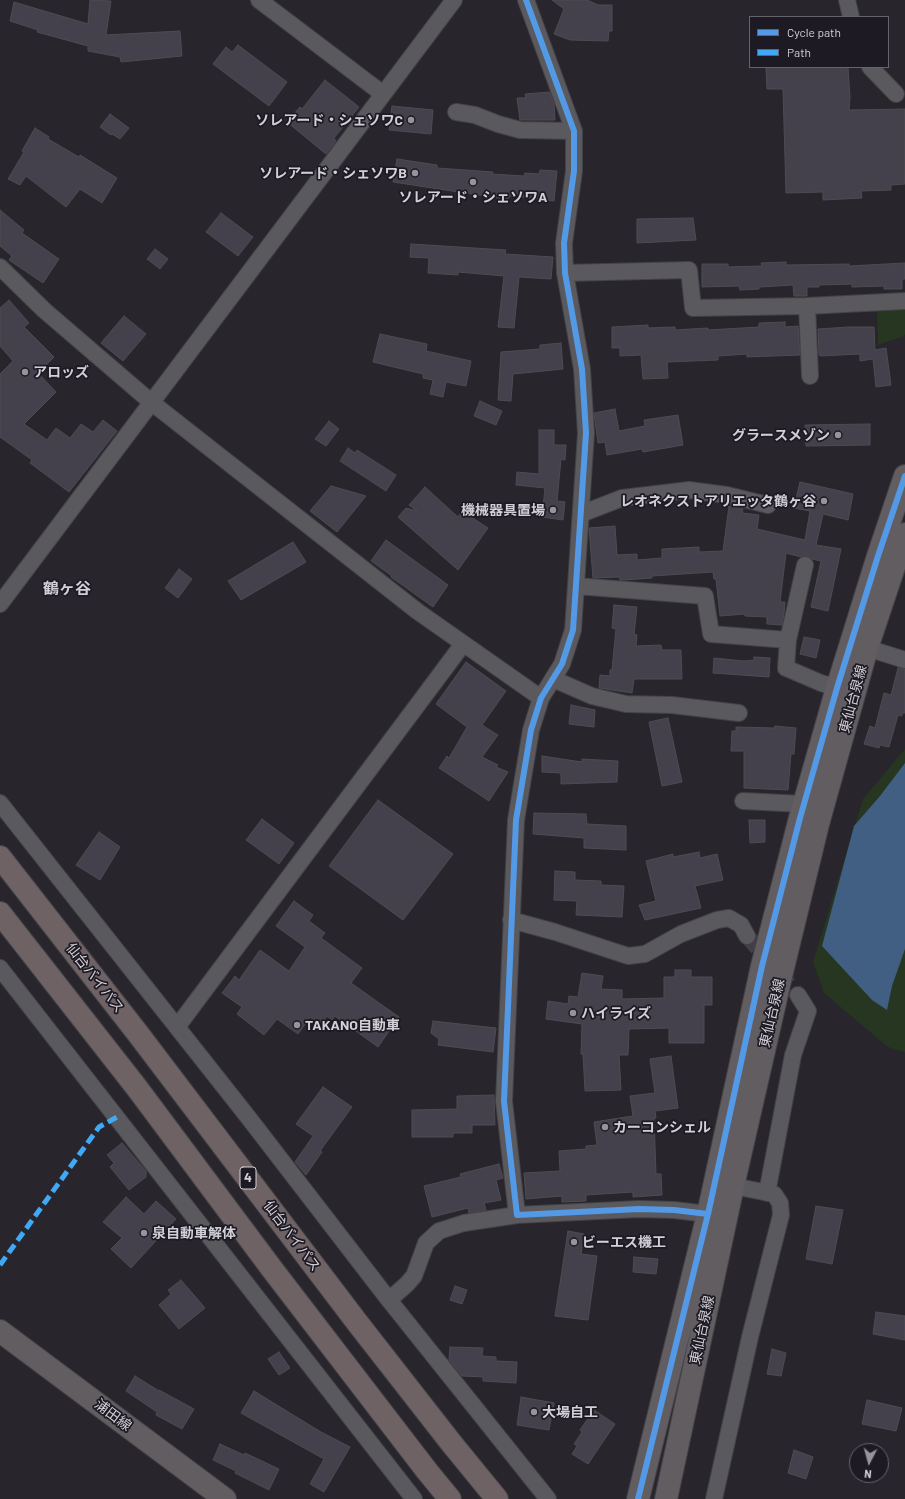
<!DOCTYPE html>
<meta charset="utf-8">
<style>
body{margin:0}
#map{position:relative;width:905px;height:1499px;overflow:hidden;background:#28262c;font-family:Barlow,sans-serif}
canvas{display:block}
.legend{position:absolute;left:749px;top:16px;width:140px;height:52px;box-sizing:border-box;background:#1e1a24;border:1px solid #66636c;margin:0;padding:5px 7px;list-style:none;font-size:12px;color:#d2d0d7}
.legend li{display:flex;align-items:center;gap:8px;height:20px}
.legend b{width:20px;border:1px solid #66636c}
.north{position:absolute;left:849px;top:1443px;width:40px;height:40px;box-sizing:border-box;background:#1e1a24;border:1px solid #66636c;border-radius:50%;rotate:186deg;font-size:11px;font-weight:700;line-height:16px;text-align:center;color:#d2d0d7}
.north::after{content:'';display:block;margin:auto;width:14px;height:18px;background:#96949b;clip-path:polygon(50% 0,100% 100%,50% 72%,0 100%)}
</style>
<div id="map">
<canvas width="905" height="1499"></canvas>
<ul class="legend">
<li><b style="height:5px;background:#5399e6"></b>Cycle path</li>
<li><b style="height:5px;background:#3fa9f5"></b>Path</li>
</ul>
<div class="north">N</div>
</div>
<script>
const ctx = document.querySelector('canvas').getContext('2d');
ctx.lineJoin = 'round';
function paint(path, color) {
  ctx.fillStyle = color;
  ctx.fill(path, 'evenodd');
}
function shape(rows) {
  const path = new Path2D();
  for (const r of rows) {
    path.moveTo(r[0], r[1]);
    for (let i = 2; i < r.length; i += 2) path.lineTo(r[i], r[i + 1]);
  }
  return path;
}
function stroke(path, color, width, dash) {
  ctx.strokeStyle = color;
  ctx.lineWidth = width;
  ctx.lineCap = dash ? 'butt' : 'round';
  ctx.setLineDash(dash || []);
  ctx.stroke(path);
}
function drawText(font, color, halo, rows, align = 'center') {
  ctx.font = font + ' Barlow,"Noto Sans JP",sans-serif';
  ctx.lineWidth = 3.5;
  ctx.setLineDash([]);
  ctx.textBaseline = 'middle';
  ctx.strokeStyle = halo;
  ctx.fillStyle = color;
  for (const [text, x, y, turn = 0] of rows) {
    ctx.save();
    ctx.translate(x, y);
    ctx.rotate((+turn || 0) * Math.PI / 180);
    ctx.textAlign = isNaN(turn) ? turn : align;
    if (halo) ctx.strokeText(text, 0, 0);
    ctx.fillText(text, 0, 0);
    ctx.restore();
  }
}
const green = shape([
 [905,309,905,334,904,336,878,345,877,310],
 [905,749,905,1052,888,1047,824,993,813,962,863,799]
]);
const water = shape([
 [905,763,905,949,892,986,887,1010,872,1000,822,946,854,826,880,796]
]);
const building = shape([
 [90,0,111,1,106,35,180,31,182,56,121,62,120,57,88,51,88,46,37,32,38,30,10,21,14,2,88,24,90,0],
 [552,0,587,0,598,5,612,5,612,31,609,31,608,41,570,40,554,34,564,9,552,0],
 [238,45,287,82,269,106,213,64,226,47,232,52,238,45],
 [766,67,848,67,850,98,849,110,905,109,905,184,891,185,891,190,861,191,862,198,823,200,823,192,786,193,783,89,767,89,766,67],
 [325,80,359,107,334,138,336,141,326,154,287,122,300,107,302,109,325,80],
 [550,92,554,104,555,120,520,120,517,98,526,98,525,94,550,92],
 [392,106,433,110,431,134,389,130,392,106],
 [110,114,129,128,120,139,112,134,111,135,100,127,110,114],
 [35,128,49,137,48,139,79,157,80,155,117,178,102,203,80,189,66,207,26,176,20,185,8,179,24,152,22,151,35,128],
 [397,159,437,165,437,168,493,172,492,174,524,176,525,173,539,174,540,170,557,171,554,201,510,196,509,198,505,199,393,182,397,159],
 [0,210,24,230,22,233,59,259,43,283,9,260,12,256,0,246,0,210],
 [221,213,253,237,238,256,206,232,221,213],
 [693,218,696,240,637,243,637,219,693,218],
 [411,244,506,250,505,254,553,257,551,279,519,277,514,328,498,327,504,276,458,272,458,275,428,273,429,258,410,257,411,244],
 [155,249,168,259,160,269,147,259,155,249],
 [786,262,786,265,849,264,849,266,905,263,905,279,902,279,902,289,884,289,884,286,852,287,852,284,819,285,819,287,807,287,807,296,794,296,793,285,759,287,759,289,740,290,739,286,702,287,702,264,728,264,728,267,762,266,761,263,786,262],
 [9,300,29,323,24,327,54,357,38,373,56,392,24,424,47,440,56,428,70,438,81,424,93,432,103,420,117,431,69,492,30,463,32,460,0,437,0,374,13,361,0,346,0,308,9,300],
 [124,316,146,334,123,361,101,343,124,316],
 [785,322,785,327,798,326,800,355,747,357,747,354,718,356,718,360,667,362,668,378,643,379,641,355,620,356,620,348,612,348,612,327,648,325,648,328,675,327,675,330,708,328,708,330,759,327,759,323,785,322],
 [849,327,874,327,875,350,886,348,891,385,876,387,873,359,860,361,860,354,820,356,819,355,818,329,849,327],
 [380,334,427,344,426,351,471,361,466,386,446,382,443,397,430,394,433,380,423,378,423,374,373,362,380,334],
 [561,343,563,369,513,374,511,401,498,400,501,352,540,349,540,345,561,343],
 [480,401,502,411,496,425,474,416,480,401],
 [615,409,619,431,645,426,644,420,678,415,683,445,643,452,642,449,607,455,605,442,598,443,594,413,615,409],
 [329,421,339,429,326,446,315,439,329,421],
 [870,424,870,445,806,446,805,425,870,424],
 [539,430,554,430,554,445,566,445,565,460,561,459,557,501,565,502,563,520,542,517,545,488,516,485,517,472,539,474,539,430],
 [348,448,355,453,357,450,396,475,386,491,340,461,348,448],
 [800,482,853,494,848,520,823,514,816,545,841,549,828,611,811,607,821,561,812,559,807,556,801,557,786,553,780,602,785,602,784,613,782,625,767,624,767,617,745,616,745,614,720,616,716,579,714,579,713,572,652,576,652,578,624,580,620,580,619,577,593,578,589,528,615,526,617,555,637,554,637,560,662,558,662,549,699,547,699,552,723,551,729,506,743,509,742,513,759,515,757,529,805,540,810,511,794,508,800,482],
 [331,486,366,496,337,532,310,511,331,486],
 [425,487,458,517,462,511,488,528,458,570,398,517,406,508,417,511,409,505,425,487],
 [386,540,448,585,433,607,391,577,392,576,371,561,386,540],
 [293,542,306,562,241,600,228,581,293,542],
 [179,569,192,579,178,598,165,588,179,569],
 [614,605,637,607,634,634,637,635,636,646,661,645,662,650,681,650,682,679,634,679,632,693,599,688,600,675,610,676,610,670,612,670,616,629,612,628,614,605],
 [804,637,820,640,816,658,800,654,804,637],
 [754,657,770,658,769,677,713,673,714,658,744,661,754,660,754,657],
 [466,662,506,691,482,725,498,735,482,757,498,765,496,767,508,772,489,801,439,768,447,756,449,758,467,727,436,704,466,662],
 [898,668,905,669,905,713,902,713,902,716,898,715,889,747,880,745,879,748,864,744,870,726,875,728,884,693,891,695,898,668],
 [571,705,595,710,594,727,569,724,571,705],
 [668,718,682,782,662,786,649,722,668,718],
 [775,726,796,728,794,754,791,754,788,790,744,788,744,751,731,751,732,731,736,731,736,727,774,728,775,726],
 [542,756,582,762,582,759,618,761,617,782,561,784,561,773,542,772,542,756],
 [378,800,453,854,403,920,329,866,378,800],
 [534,813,586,814,587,824,626,826,626,850,584,848,584,838,533,834,534,813],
 [262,819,294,843,279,864,246,840,262,819],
 [749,820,765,820,765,842,750,843,749,820],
 [99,832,120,847,100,880,76,865,99,832],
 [699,852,700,858,717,854,723,880,695,886,701,908,645,920,639,905,656,901,646,861,673,854,673,857,699,852],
 [555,871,575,872,575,880,601,881,601,885,624,886,622,917,576,915,577,901,554,900,555,871],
 [294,901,313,915,309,921,325,933,321,938,362,968,351,983,399,1017,378,1047,335,1016,332,1020,327,1016,321,1025,310,1017,298,1034,277,1019,264,1035,237,1014,242,1007,222,993,235,976,239,980,260,950,289,971,305,947,276,926,294,901],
 [675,970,691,970,691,977,712,977,712,1005,704,1005,704,1043,669,1043,669,1028,629,1029,628,1055,619,1055,621,1090,585,1091,583,1054,581,1054,582,1024,546,1019,548,1001,568,1004,569,996,578,997,582,973,603,976,601,989,622,990,622,999,664,998,664,977,675,977,675,970],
 [433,1021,496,1028,493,1052,438,1045,439,1039,431,1033,433,1021],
 [671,1056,678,1108,655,1111,656,1118,654,1118,656,1174,661,1174,662,1195,633,1197,633,1192,586,1195,586,1201,562,1202,562,1196,526,1199,524,1173,560,1171,559,1151,586,1149,586,1146,597,1145,594,1122,633,1116,630,1096,655,1093,650,1059,671,1056],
 [323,1087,352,1107,320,1151,322,1152,306,1175,295,1162,313,1136,296,1124,323,1087],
 [494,1095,495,1125,472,1125,472,1133,453,1133,453,1137,412,1137,412,1110,457,1109,457,1096,494,1095],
 [122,1143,146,1171,146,1177,129,1190,110,1167,114,1163,107,1155,122,1143],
 [499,1164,503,1178,496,1180,501,1200,484,1203,486,1210,480,1211,469,1213,468,1208,432,1217,424,1186,461,1177,460,1174,499,1164],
 [126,1197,144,1214,156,1201,176,1219,131,1268,111,1249,122,1238,103,1222,126,1197],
 [816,1206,843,1210,832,1264,806,1259,816,1206],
 [568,1231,584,1234,581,1254,597,1256,588,1320,555,1316,568,1231],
 [634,1257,658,1259,656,1274,633,1272,634,1257],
 [181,1280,205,1308,179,1329,159,1305,171,1294,168,1290,181,1280],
 [455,1286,467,1290,462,1304,450,1300,455,1286],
 [876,1312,905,1316,905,1340,873,1334,876,1312],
 [450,1347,483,1348,482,1356,496,1357,496,1361,517,1362,516,1383,483,1381,483,1377,462,1376,449,1360,450,1347],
 [772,1349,786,1353,781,1376,767,1374,772,1349],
 [279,1352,290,1368,279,1375,268,1359,279,1352],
 [135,1376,159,1391,159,1390,194,1409,182,1429,156,1415,157,1412,126,1391,135,1376],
 [254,1391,321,1432,350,1447,324,1492,310,1484,324,1459,241,1413,254,1391],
 [521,1397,554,1403,549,1430,517,1425,521,1397],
 [867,1400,902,1408,896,1431,862,1424,867,1400],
 [594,1410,615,1424,588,1464,572,1454,577,1446,574,1444,582,1432,580,1430,594,1410],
 [220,1444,244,1455,245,1453,279,1469,269,1490,235,1473,236,1471,213,1460,220,1444],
 [794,1450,813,1457,806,1479,788,1473,794,1450]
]);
const streetTunnel = shape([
 [747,936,798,995]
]);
const street = shape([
 [259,0,383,94],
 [526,0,574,131,574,171,564,243,565,273,582,369,586,433,573,630,562,664,541,698,531,730,516,820,504,1101,517,1215,639,1209,674,1210,708,1214],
 [847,0,851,17],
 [870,67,896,94],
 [456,112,475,115,498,124,520,130,574,131],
 [0,267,44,310,151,402,417,611,541,698],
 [565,273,689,270,693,308,807,306,905,301],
 [807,306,810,376],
 [581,514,622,498,689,490,727,495,768,505],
 [805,565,788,640,786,668,821,683,837,688],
 [576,586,705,596,711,634,788,640],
 [0,604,454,0],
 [867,648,905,660],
 [553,679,592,696,626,704,672,705,739,713],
 [743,801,803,804],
 [0,803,248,1117,389,1300],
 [511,920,555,932,628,956,645,954,681,934,717,920,729,918,741,925,747,936],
 [0,968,414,1499],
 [177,1027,463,644],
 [767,1193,793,1055,808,1011,798,995],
 [517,1215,464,1223,439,1231,426,1243,414,1276,407,1284,389,1300,548,1499],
 [714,1499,750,1337,781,1215,780,1203,774,1194,733,1186]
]);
const secondary = shape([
 [0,1331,225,1499],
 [638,1499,708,1214,762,966,800,818,837,688,878,556,905,476],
 [666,1499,733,1186,782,972,818,824,867,648,905,534]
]);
const highway = shape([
 [0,857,139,1035,356,1321,452,1444,497,1499],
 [0,913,137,1088,272,1269,427,1471,450,1499]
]);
const quiet = shape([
 [0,1265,99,1127,117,1117]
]);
const cycleway = shape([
 [526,0,574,131,574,171,564,243,565,273,582,369,586,433,573,630,562,664,541,698,531,730,516,820,504,1101,517,1215,639,1209,674,1210,708,1214],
 [638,1499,708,1214,762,966,800,818,837,688,878,556,905,476]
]);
const markers = [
 [411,120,4,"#96949b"],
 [415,173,4,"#96949b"],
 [473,182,4,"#96949b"],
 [25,372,4,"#96949b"],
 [838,435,4,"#96949b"],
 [824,501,4,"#96949b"],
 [553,510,4,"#96949b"],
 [573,1013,4,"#96949b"],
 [297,1025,4,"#96949b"],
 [605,1127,4,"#96949b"],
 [144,1233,4,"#96949b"],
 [574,1242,4,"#96949b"],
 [534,1412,4,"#96949b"]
];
const shields = [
 [248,1178,16]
];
const shieldNames = [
 ["4",248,1178]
];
const poiNames = [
 ["ソレアード・シェソワC",403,120,"right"],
 ["ソレアード・シェソワB",407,173,"right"],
 ["ソレアード・シェソワA",473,197,"center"],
 ["アロッズ",33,372],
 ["グラースメゾン",830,435,"right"],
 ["レオネクストアリエッタ鶴ヶ谷",816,501,"right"],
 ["機械器具置場",545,510,"right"],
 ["ハイライズ",581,1013],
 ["TAKANO自動車",305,1025],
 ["カーコンシェル",613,1127],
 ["泉自動車解体",152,1233],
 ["ビーエス機工",582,1242],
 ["大場自工",542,1412]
];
const streetNames = [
 ["東仙台泉線",853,699,-75],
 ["仙台バイパス",95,978,52],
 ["東仙台泉線",772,1013,-77],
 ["仙台バイパス",292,1236,53],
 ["東仙台泉線",702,1330,-78],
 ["浦田線",113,1415,37]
];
const quarterNames = [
 ["鶴ヶ谷",67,589]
];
paint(green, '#273620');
paint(water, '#415e83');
paint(building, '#45414c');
stroke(building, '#4d4c51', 1);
stroke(streetTunnel, '#424046', 16, [16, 8]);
stroke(street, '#434247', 18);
stroke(secondary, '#434247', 24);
stroke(highway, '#434247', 24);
stroke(street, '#5a595d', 16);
stroke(secondary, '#625d61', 22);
stroke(highway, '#6e6264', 22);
stroke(quiet, '#3fa9f5', 5, [10, 5]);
stroke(cycleway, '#5399e6', 6);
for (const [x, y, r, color] of markers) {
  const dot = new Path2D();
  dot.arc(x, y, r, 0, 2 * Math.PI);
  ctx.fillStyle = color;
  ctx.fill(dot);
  stroke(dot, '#1e1a24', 1.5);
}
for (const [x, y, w] of shields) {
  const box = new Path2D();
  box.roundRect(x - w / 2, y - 11, w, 22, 3);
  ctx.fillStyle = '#1e1a24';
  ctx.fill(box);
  stroke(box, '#d2d0d7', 1);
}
drawText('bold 13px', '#d2d0d7', null, shieldNames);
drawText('bold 14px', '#d2d0d7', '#1e1a24', poiNames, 'left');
drawText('14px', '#d2d0d7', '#1e1a24', streetNames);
drawText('bold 16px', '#d2d0d7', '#1e1a24', quarterNames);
</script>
